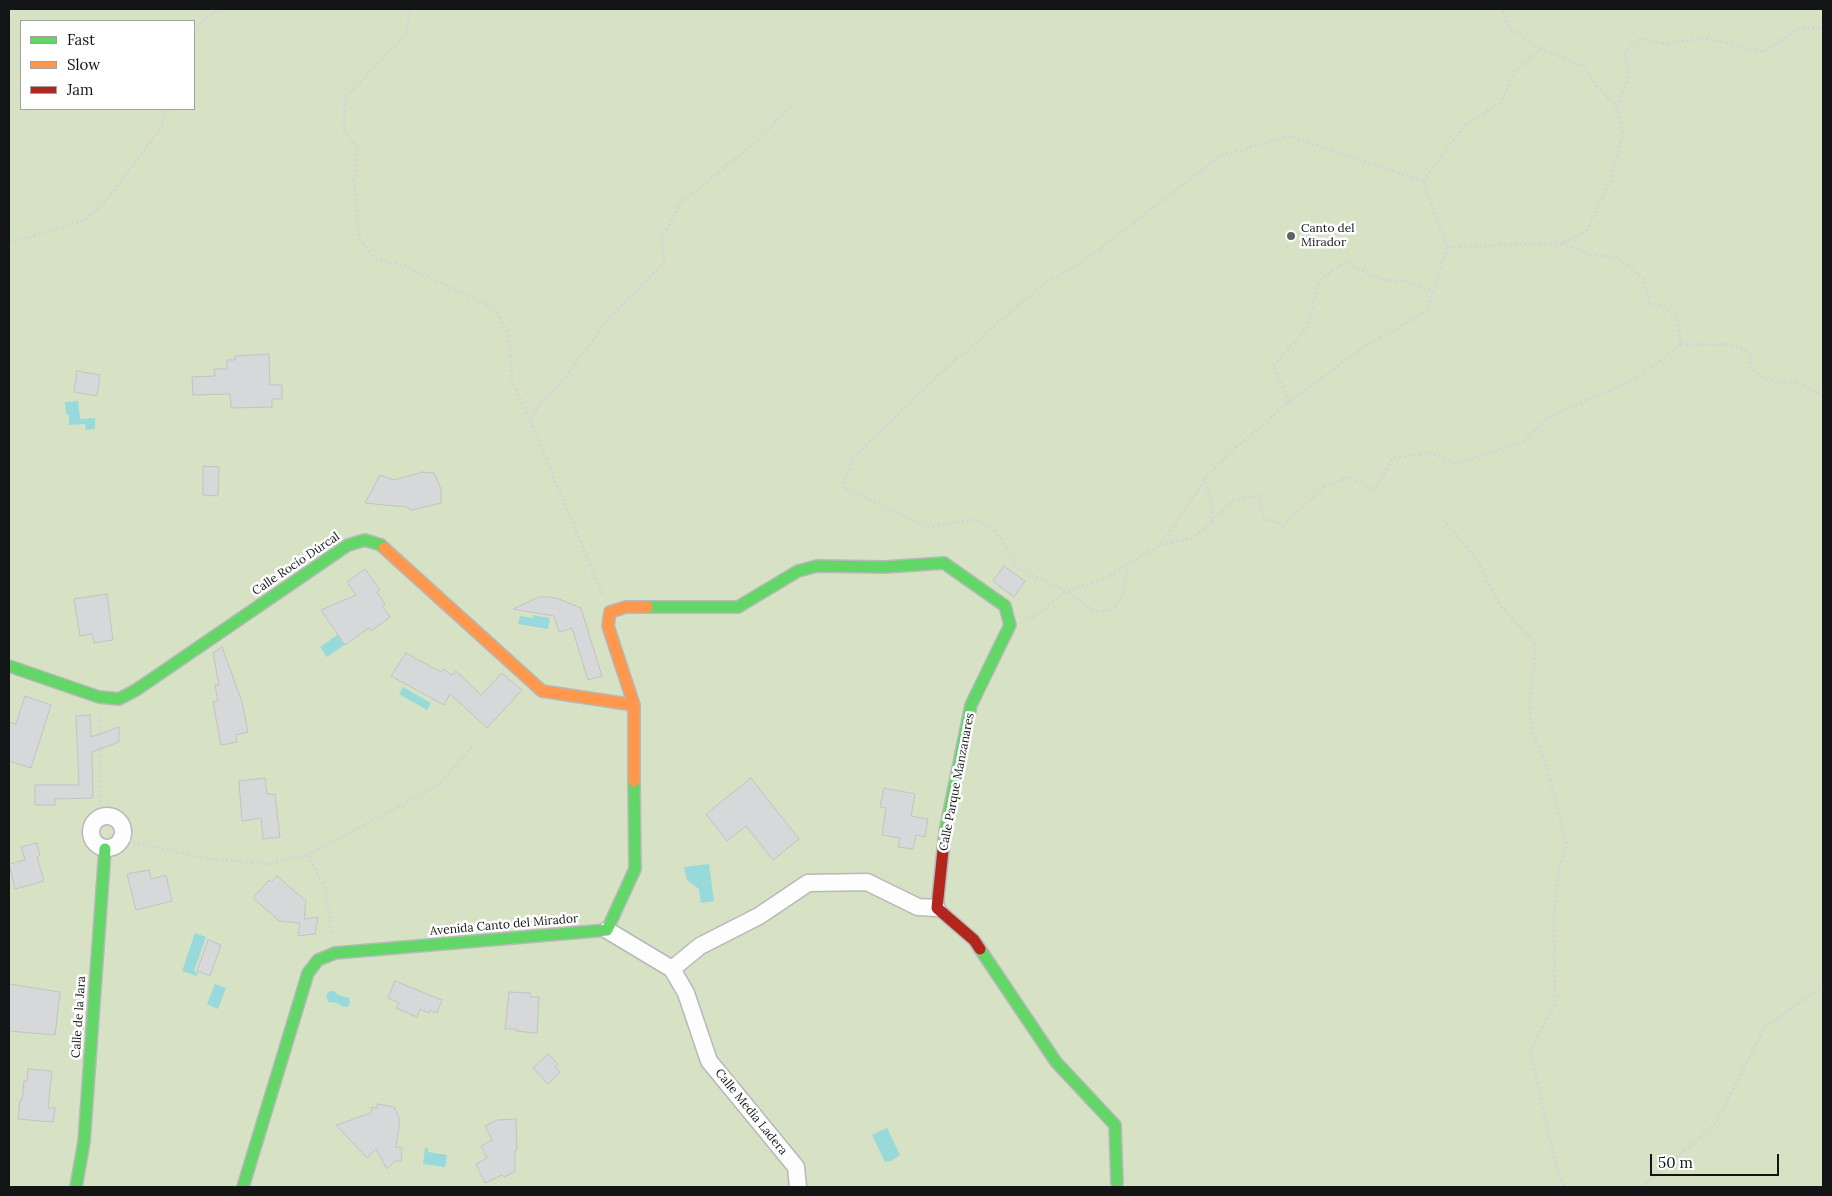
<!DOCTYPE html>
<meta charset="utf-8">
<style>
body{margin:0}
#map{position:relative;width:1832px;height:1196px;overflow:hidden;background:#f1f3f6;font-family:Lora,serif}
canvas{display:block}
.frame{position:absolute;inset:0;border:10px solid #131416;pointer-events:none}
.legend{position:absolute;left:20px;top:20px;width:175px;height:90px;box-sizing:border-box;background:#fff;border:1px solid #a1a1a2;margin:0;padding:6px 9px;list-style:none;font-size:15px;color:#131416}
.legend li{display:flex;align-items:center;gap:10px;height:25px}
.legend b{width:25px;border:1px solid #a1a1a2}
.scale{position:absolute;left:1650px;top:1154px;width:129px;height:22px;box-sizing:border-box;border:2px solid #131416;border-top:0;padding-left:6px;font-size:15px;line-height:18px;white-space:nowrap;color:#131416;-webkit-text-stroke:4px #fff;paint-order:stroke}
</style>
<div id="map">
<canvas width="1832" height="1196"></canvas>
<div class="frame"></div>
<ul class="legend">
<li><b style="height:6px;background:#63d668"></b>Fast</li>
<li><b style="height:6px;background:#ff974d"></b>Slow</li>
<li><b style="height:6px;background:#b3261e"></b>Jam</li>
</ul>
<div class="scale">50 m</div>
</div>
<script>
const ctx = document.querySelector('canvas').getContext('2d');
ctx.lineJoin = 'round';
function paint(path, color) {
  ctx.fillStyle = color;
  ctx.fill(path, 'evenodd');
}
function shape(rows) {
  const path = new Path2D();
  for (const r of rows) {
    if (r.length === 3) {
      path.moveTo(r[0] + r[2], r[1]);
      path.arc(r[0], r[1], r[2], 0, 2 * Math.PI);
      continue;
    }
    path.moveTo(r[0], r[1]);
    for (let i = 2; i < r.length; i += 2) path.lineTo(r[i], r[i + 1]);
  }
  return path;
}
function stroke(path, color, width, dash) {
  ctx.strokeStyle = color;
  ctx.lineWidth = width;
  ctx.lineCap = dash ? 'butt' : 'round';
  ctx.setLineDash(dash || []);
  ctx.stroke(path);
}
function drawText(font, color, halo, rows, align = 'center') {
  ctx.font = font + ' Lora,serif';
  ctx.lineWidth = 5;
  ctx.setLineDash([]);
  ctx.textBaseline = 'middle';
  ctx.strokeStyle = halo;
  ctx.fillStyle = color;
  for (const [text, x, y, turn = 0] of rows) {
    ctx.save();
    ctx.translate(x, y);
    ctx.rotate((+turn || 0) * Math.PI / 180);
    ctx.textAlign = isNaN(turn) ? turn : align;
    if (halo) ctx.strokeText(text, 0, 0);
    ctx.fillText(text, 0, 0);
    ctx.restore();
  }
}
const green = shape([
 [9,9,1823,9,1823,1187,9,1187],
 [21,21,194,21,194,109,21,109]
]);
const water = shape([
 [78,401,80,419,95,418,95,429,86,430,85,424,69,425,69,415,66,414,65,402],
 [533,615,550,618,548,629,518,624,520,616,533,618],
 [343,631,350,641,327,657,320,647],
 [403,687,431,703,427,710,399,694],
 [709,864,714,901,701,903,699,889,687,880,684,867],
 [195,933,206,937,194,971,198,973,197,976,182,971],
 [215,984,226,988,218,1009,207,1004],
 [334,991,338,995,349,998,350,1001,349,1006,344,1007,337,1003,328,1002,326,995,330,991],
 [887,1128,900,1155,891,1161,885,1162,872,1135],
 [425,1148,428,1148,428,1152,447,1155,445,1167,423,1164]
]);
const building = shape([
 [269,354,270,385,282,385,282,399,272,399,272,407,231,408,230,394,193,395,192,377,215,376,214,369,227,369,227,360,235,360,235,356,269,354],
 [77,371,100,375,97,396,74,392,77,371],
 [203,466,219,467,218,496,203,495,203,466],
 [423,472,434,473,441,489,441,503,412,510,406,507,365,503,380,475,394,480,423,472],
 [1004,566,1025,581,1014,597,993,581,1004,566],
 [365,569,380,590,377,592,385,604,382,606,390,617,371,631,369,628,345,645,321,610,356,595,347,582,365,569],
 [107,594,113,640,94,643,92,634,80,636,74,599,107,594],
 [539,597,549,597,559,599,581,608,602,676,588,680,572,628,559,632,554,616,513,609,539,597],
 [222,647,242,702,248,732,236,735,237,742,221,745,213,702,218,701,215,685,219,685,213,653,222,647],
 [406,653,441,672,444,669,451,675,456,671,481,695,502,673,522,690,487,728,450,694,444,705,391,676,406,653],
 [25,696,51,705,31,768,9,761,9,722,16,724,25,696],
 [90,715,91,737,119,727,119,742,92,752,93,798,55,799,55,805,35,805,35,785,79,785,76,716,90,715],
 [265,778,267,794,275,794,280,837,263,839,261,818,242,821,239,781,265,778],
 [751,778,799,839,773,860,746,826,727,841,706,814,751,778],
 [884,788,915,794,911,816,928,819,925,837,916,835,913,849,898,847,900,838,882,835,886,808,880,807,884,788],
 [37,843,40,855,37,857,44,881,15,889,9,864,25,860,21,847,37,843],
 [149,870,151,879,166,875,172,901,136,910,127,874,149,870],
 [277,876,306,901,304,919,318,917,315,934,298,936,300,923,279,921,253,898,269,880,271,882,277,876],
 [208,940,221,945,210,976,197,971,208,940],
 [395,981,442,1000,437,1013,430,1010,429,1013,420,1009,417,1017,396,1008,399,1003,388,998,395,981],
 [9,984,60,992,55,1035,9,1031,9,984],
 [509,992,530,993,530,997,539,997,537,1033,516,1031,517,1029,505,1029,509,992],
 [548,1054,558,1064,555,1067,560,1072,548,1084,533,1068,548,1054],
 [28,1069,52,1071,48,1108,55,1108,53,1122,18,1119,20,1100,22,1100,24,1081,27,1081,28,1069],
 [377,1104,394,1107,400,1120,396,1147,402,1148,401,1161,395,1161,387,1169,376,1149,367,1158,336,1125,371,1113,372,1107,377,1108,377,1104],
 [516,1119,517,1150,515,1150,515,1172,504,1177,502,1175,485,1183,476,1164,487,1158,481,1146,492,1140,485,1126,497,1120,516,1119]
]);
const path = shape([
 [410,9,406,34,345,98,344,131,358,148,354,183,359,238,375,258,405,266,496,309,509,337,512,381,530,420,603,596],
 [194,33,206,16,223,9],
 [1617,107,1628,78,1625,51,1641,38,1666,44,1704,38,1762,52,1803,27,1823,29],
 [1423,181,1464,126,1501,102,1515,71,1541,49],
 [9,243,85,220,105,202,161,128,166,109],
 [1681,344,1716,345,1730,344,1743,349,1752,357,1749,366,1766,379,1784,384,1798,382,1823,396],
 [1289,402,1273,366,1308,327,1319,281,1345,262,1382,280,1406,281,1433,291],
 [530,419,543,400,558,387,610,317,664,263,662,238,681,202,754,144,796,101],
 [1443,519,1477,560,1500,605,1536,645,1530,699,1531,729,1547,767,1567,845,1558,871,1554,920,1555,1005,1530,1050,1559,1178,1567,1187],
 [1211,521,1232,501,1258,495,1264,519,1283,525,1324,487,1349,477,1375,490,1393,458,1431,453,1456,464,1524,441,1547,418,1641,376,1681,344,1677,318,1664,307,1650,303,1644,280,1630,267,1614,257,1589,254,1561,243],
 [1161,544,1178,521,1205,479],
 [1128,563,1123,595,1113,610,1095,612,1066,591,1019,569,994,529,974,520,928,527,842,487,854,457,942,372,1022,302,1043,284,1079,265,1220,156,1290,136,1423,181,1447,247],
 [1028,617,1031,619,1066,591,1102,580,1160,545,1193,538,1211,522,1213,507,1205,478,1234,449,1289,402,1367,345,1427,311,1447,247,1561,243,1585,233,1610,182,1623,133,1617,107,1596,85,1583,66,1541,49,1509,27,1502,9],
 [99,715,101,817],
 [123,839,202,858,269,864,308,855,437,786,476,743],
 [308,855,325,888,332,934],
 [1642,1187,1715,1124,1765,1027,1823,986]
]);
const street = shape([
 [107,832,16],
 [607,930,672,969,686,993,709,1061,796,1167,798,1187],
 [672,969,700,946,759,916,808,883,867,882,918,907,937,908]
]);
const fast = shape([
 [647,607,738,607,798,571,817,566,885,567,944,563,1005,606,1010,625,971,705,945,832,943,850],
 [9,666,99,697,119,699,136,690,348,545,365,540,381,545,384,548],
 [980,949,1056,1062,1115,1125,1117,1183],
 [76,1187,84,1142,105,849],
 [243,1187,308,973,318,960,335,953,607,930,635,869,634,781]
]);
const slow = shape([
 [384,548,542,691,634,705],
 [634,781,634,705,608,626,610,612,626,607,647,607]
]);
const jam = shape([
 [943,850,937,908,974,940,980,949]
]);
const markers = [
 [1291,236,5,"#616264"]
];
const poiNames = [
 ["Canto del",1301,229],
 ["Mirador",1301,243]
];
const streetNames = [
 ["Calle Rocío Dúrcal",296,564,-34],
 ["Calle Parque Manzanares",957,782,-79],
 ["Avenida Canto del Mirador",504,925,-5],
 ["Calle de la Jara",79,1017,-86],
 ["Calle Media Ladera",751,1112,51]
];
paint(green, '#d6e2c3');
paint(water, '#98dadb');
paint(building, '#d7d8da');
stroke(building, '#c1c3c6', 1);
stroke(street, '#b6b8ba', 19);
stroke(fast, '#b6b8ba', 14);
stroke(slow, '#b6b8ba', 14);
stroke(jam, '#b6b8ba', 14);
stroke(path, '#d5d5d6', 3, [2.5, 2.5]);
stroke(street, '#fdfdfe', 16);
stroke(fast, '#63d668', 11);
stroke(slow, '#ff974d', 11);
stroke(jam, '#b3261e', 11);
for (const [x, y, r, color] of markers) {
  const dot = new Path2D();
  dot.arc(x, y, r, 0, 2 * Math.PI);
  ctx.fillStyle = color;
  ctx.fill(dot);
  stroke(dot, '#fff', 2);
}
drawText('12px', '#131416', '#fff', poiNames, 'left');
drawText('12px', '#131416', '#fff', streetNames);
</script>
